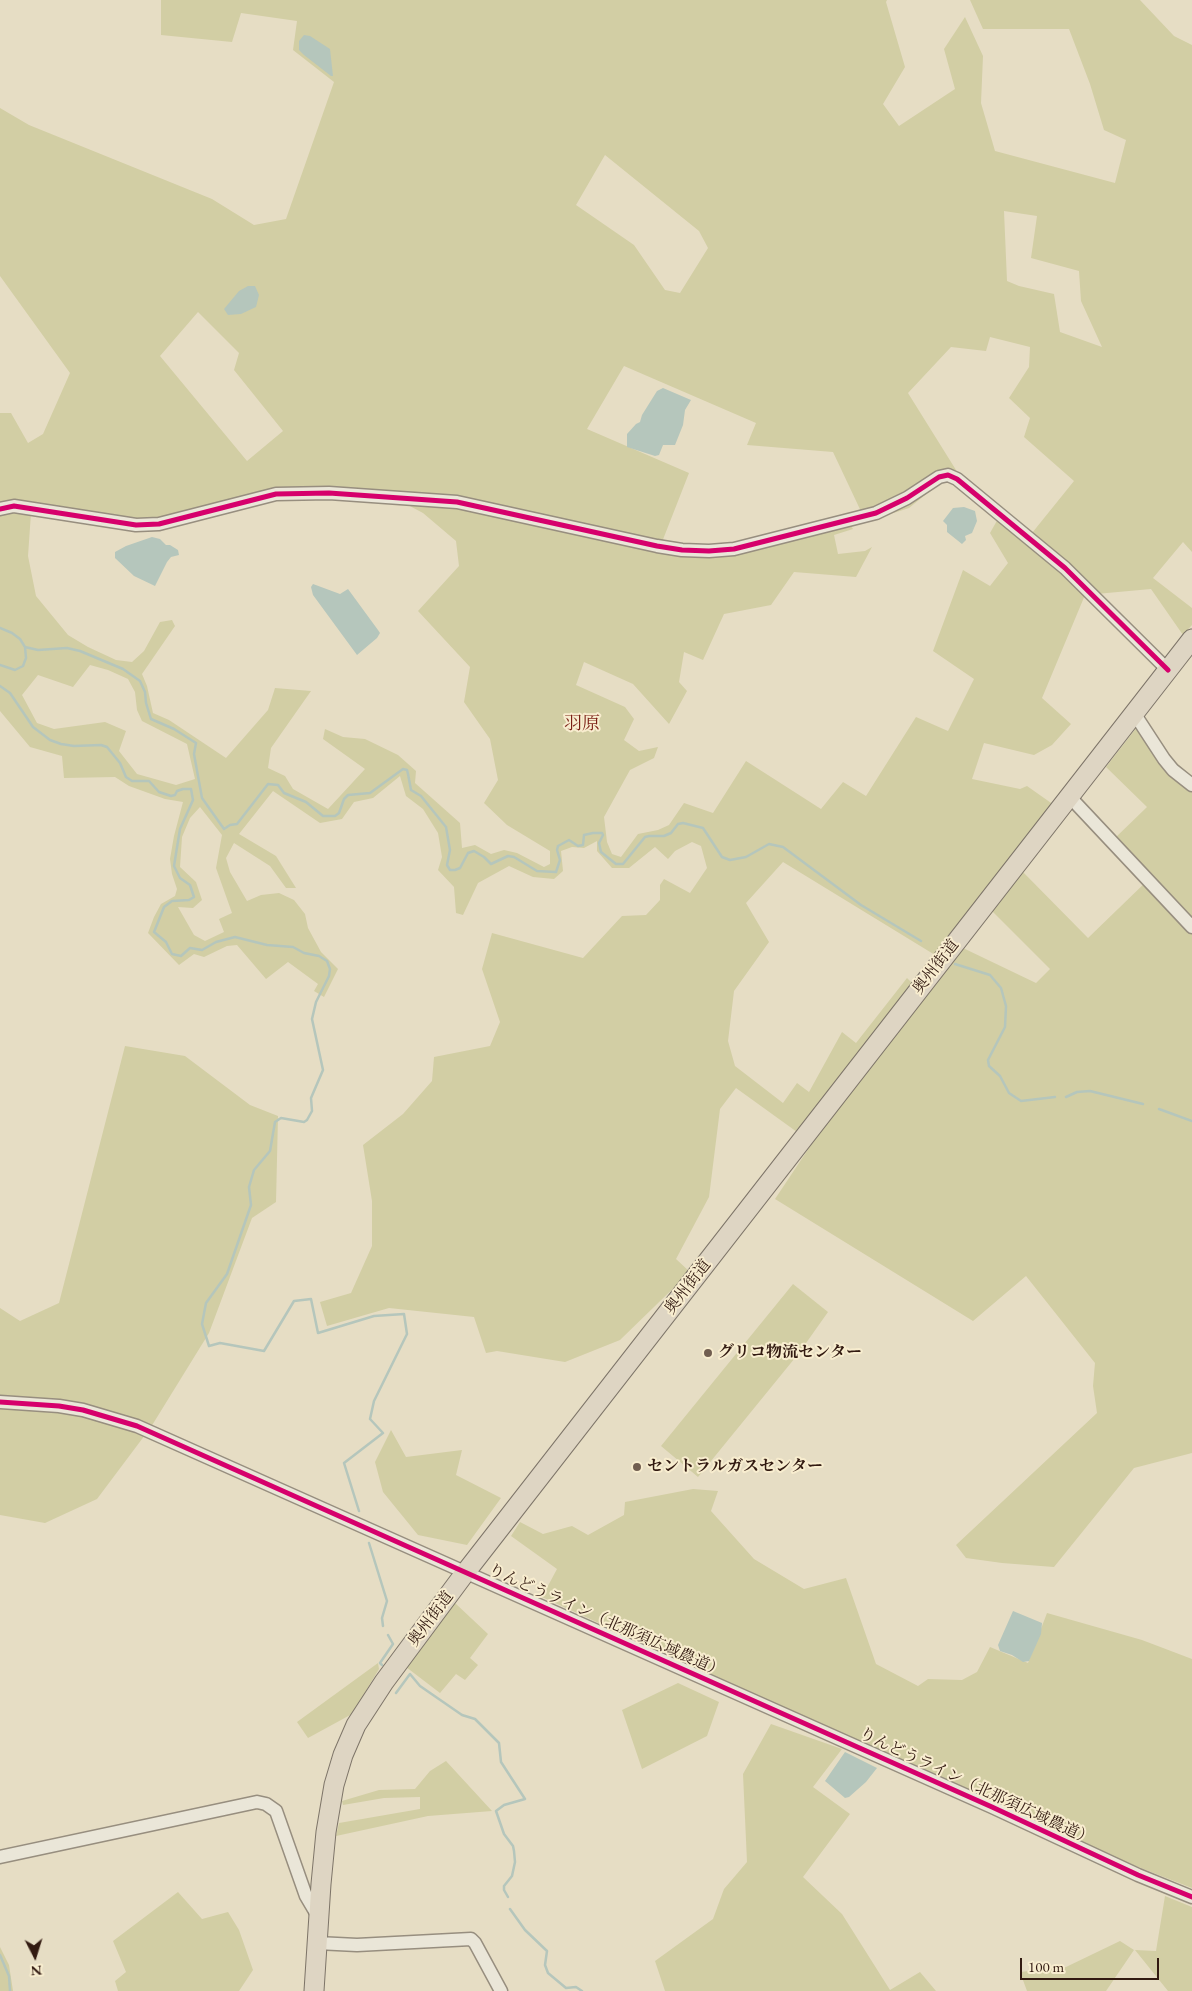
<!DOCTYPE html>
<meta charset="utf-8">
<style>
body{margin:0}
#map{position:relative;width:1192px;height:1991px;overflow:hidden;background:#e6ddc4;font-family:"EB Garamond",serif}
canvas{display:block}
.north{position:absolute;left:10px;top:1931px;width:50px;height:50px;-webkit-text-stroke:4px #f8edcf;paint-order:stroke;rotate:175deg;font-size:14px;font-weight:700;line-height:20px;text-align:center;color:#321a11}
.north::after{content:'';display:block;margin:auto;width:18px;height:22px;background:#321a11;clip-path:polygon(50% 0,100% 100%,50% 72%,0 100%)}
.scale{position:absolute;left:1020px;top:1958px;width:139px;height:22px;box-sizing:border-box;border:2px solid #321a11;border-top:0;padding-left:6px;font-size:15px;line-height:18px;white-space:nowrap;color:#321a11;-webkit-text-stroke:4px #f8edcf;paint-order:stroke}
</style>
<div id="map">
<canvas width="1192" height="1991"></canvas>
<div class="north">N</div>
<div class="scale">100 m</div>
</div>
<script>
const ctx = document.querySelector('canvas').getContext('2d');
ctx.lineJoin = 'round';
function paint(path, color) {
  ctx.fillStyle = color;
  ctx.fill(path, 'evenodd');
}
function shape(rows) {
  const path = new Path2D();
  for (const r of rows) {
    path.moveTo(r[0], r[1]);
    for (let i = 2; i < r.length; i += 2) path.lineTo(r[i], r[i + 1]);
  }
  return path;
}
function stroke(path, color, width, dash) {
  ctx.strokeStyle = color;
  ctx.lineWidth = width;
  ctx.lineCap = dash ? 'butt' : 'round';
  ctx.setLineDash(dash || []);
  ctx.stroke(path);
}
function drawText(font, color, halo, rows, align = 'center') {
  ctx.font = font + ' "EB Garamond","Noto Serif JP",serif';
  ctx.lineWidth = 4;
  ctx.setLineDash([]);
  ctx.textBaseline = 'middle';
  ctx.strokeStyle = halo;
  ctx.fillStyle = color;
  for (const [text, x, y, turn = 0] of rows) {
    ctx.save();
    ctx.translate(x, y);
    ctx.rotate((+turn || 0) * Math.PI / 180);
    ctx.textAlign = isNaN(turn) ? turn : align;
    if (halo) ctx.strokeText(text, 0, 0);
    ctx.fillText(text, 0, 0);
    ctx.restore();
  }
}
const green = shape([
 [161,0,887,0,886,2,905,67,883,104,899,126,955,89,944,49,965,17,983,56,981,103,995,151,1115,183,1126,140,1104,130,1090,84,1069,29,983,29,970,0,1140,0,1174,36,1192,45,1192,552,1183,542,1153,578,1192,608,1192,625,1183,635,1151,589,1085,595,1042,698,1071,724,1052,745,1034,755,984,743,972,779,1020,789,1027,786,1054,805,935,955,783,862,746,903,769,942,734,991,728,1041,735,1066,783,1103,797,1083,809,1092,842,1032,856,1043,907,978,915,986,797,1132,736,1088,720,1109,709,1197,676,1259,690,1272,620,1340,565,1362,497,1351,486,1353,474,1317,389,1308,327,1326,320,1302,351,1293,372,1246,372,1201,363,1145,403,1114,432,1081,434,1057,490,1046,500,1022,482,969,492,933,583,958,622,916,646,915,660,900,660,885,664,879,690,893,707,868,701,846,692,842,675,851,668,859,655,847,629,868,612,868,597,851,597,841,584,848,572,847,561,851,563,871,554,879,533,877,509,866,478,883,463,915,456,913,454,887,438,870,442,857,438,833,423,809,406,796,400,776,373,798,354,802,342,819,320,823,273,791,239,834,276,856,296,888,286,888,270,866,234,843,226,858,230,872,247,901,261,895,279,893,294,900,305,914,308,928,321,952,338,969,324,997,314,991,318,984,288,962,266,979,237,945,227,946,204,957,194,954,179,965,148,933,154,917,161,904,175,896,177,889,172,874,170,859,174,836,183,802,165,799,129,786,115,777,64,778,62,756,30,747,0,711,0,413,11,413,28,443,43,434,70,373,0,276,0,108,29,125,212,199,254,225,286,219,334,82,293,50,297,21,241,13,232,42,161,35],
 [605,155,699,231,708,248,680,293,665,290,634,245,576,205],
 [1004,211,1037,216,1031,258,1079,271,1081,301,1102,347,1060,332,1054,294,1019,286,1007,281],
 [198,312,239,353,234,370,283,431,247,461,160,356],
 [990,337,1030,347,1029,367,1009,398,1030,418,1024,437,1074,481,1032,533,1003,510,990,533,1008,563,990,586,963,570,933,651,974,679,948,731,916,717,866,796,843,782,821,809,746,761,713,813,684,803,669,825,658,830,638,834,621,857,612,854,607,842,604,817,630,770,654,758,658,747,639,751,624,740,634,719,625,707,576,685,584,662,633,684,669,724,687,691,679,682,684,652,703,660,724,614,771,605,794,572,856,577,872,547,865,551,838,554,834,535,853,529,849,523,682,553,662,542,689,473,587,429,624,366,756,423,747,445,833,452,866,522,909,508,956,470,908,393,951,347,986,351],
 [310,498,406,504,423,513,456,541,459,566,418,611,470,667,464,702,490,739,498,780,484,803,507,825,550,851,550,864,544,867,517,853,504,850,491,854,475,845,462,848,460,823,415,783,416,771,398,755,365,739,343,737,325,729,323,739,365,769,328,809,293,789,285,776,268,768,271,748,311,691,275,688,268,710,226,758,169,720,153,713,147,686,142,674,175,626,172,620,160,622,144,651,132,662,116,660,88,647,68,635,36,596,28,556,31,513,142,530,180,525,271,500],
 [90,665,108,670,128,679,135,692,137,710,142,721,187,744,195,779,176,785,137,774,119,751,126,731,105,722,54,729,37,723,22,695,38,675,73,687],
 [200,807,222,835,216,868,232,913,219,919,224,932,205,941,194,935,178,907,193,908,202,900,196,882,180,867,182,837,190,818],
 [1137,727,1192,777,1192,1453,1134,1468,1054,1567,1002,1563,966,1558,956,1545,1097,1413,1093,1386,1095,1363,1026,1276,973,1321,775,1199,813,1142,925,991,963,948,1036,983,1050,969,992,911,1022,871,1088,938,1150,878,1114,839,1147,807,1106,767],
 [125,1046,185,1056,250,1105,278,1116,276,1202,252,1218,209,1333,151,1427,97,1499,45,1523,0,1515,0,1308,20,1321,59,1303],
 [793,1284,828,1312,799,1353,698,1477,661,1446],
 [391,1430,406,1457,462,1450,456,1475,501,1498,467,1545,418,1535,383,1492,375,1462],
 [693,1489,718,1491,711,1511,754,1559,804,1589,846,1578,876,1664,918,1686,928,1679,962,1680,977,1672,990,1647,1028,1663,1047,1613,1142,1640,1192,1659,1192,1888,1100,1852,542,1597,557,1569,511,1536,520,1522,543,1534,572,1526,588,1535,624,1515,625,1502],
 [455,1603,488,1634,470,1658,478,1665,465,1680,456,1674,440,1693,406,1667,426,1638],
 [378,1663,379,1669,352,1714,308,1738,297,1722],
 [678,1683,719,1702,707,1736,642,1769,622,1710],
 [771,1724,842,1749,813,1787,850,1814,803,1877,842,1914,890,1990,920,1972,936,1991,665,1991,655,1961,713,1919,724,1889,747,1862,743,1774],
 [446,1761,492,1811,428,1816,336,1836,339,1823,420,1809,420,1797,384,1798,343,1805,342,1801,379,1790,415,1789,430,1771],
 [178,1892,202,1919,228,1912,239,1930,253,1970,239,1991,118,1991,115,1981,126,1972,113,1941],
 [1165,1896,1192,1907,1192,1991,1168,1991,1135,1950,1156,1951],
 [1120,1941,1134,1950,1106,1991,1027,1991,1020,1972,1066,1967],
 [0,1947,9,1965,13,1991,0,1991]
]);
const water = shape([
 [304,35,310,36,330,49,333,76,331,76,304,55,299,50,299,41],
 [248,286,255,286,259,295,256,307,241,314,228,315,224,309,239,291],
 [663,388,691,400,685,410,683,425,675,445,663,445,659,455,655,456,627,447,627,434,636,424,640,422,642,415,657,391],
 [964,507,975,511,977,521,972,533,965,536,966,540,962,544,947,532,947,525,943,521,953,508],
 [152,537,160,539,166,545,170,545,178,550,179,555,171,557,167,562,155,586,134,576,115,558,115,552,126,546],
 [313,584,340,594,348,589,378,630,380,633,377,638,357,655,313,595,311,587],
 [1013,1611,1042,1623,1041,1634,1029,1661,1023,1662,1012,1655,1000,1651,998,1645],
 [845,1752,877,1768,866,1782,849,1797,845,1798,825,1781]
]);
const stream = shape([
 [0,628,12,633,20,639,25,647,38,650,67,648,80,651,123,669,140,681,145,692,146,703,151,719,174,729,196,743,194,754,202,798,224,829,230,825,237,824,268,784,278,785,284,793,306,802,323,816,335,816,339,813,344,799,348,795,370,793,403,769,407,770,408,774,411,790,421,796,446,827,450,850,447,865,450,870,455,870,460,868,468,853,474,851,484,857,491,864,508,856,514,857,537,871,556,872,560,860,557,850,558,846,569,840,578,846,583,845,584,835,593,833,602,833,603,835,599,843,601,852,616,864,623,864,645,837,649,836,664,836,671,833,678,824,683,823,703,828,722,857,730,860,746,857,769,844,783,847,861,905,921,941],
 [0,665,15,670,23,666,26,658,25,647],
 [0,686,10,693,33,727,50,740,61,744,74,746,101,745,107,747,120,763,126,777,132,781,149,781,159,792,171,796,175,795,177,791,183,789,191,789,193,800,180,829,174,866,180,878,190,885,194,897,189,900,172,901,164,907,154,932,166,942,172,954,181,956,190,948,202,950,216,942,235,937,267,945,293,947,304,953,319,956,327,961,330,969,329,976,316,1002,312,1019,323,1070,311,1098,312,1111,307,1120,304,1122,281,1118,275,1122,270,1151,254,1170,249,1187,251,1205,227,1274,206,1303,202,1324,209,1346,220,1343,264,1351,294,1301,311,1299,318,1333,374,1316,404,1314,407,1334,374,1401,370,1419,383,1433,344,1463,359,1511],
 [955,964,990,975,1001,988,1006,1006,1005,1027,988,1060,989,1066,1000,1076,1009,1093,1021,1101,1055,1097],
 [1066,1097,1077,1092,1090,1091,1143,1104],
 [1159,1109,1192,1121],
 [369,1543,387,1601,382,1618,383,1626],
 [382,1665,380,1663,393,1644,388,1635],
 [396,1693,410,1674,420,1686,462,1715,475,1719,499,1743,501,1762,525,1799,504,1805,496,1811,504,1834,513,1846,514,1851,515,1862,512,1876,504,1886,504,1890,508,1897],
 [510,1909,525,1930,547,1951,545,1965,548,1973,566,1988,576,1987,582,1991],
 [0,1955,9,1976,10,1991]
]);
const minor = shape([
 [0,509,14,506,136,525,159,524,276,494,329,493,457,502,657,546,682,550,709,551,734,549,876,513,907,498,939,477,948,475,957,479,1065,568,1168,670],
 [1134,713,1164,759,1173,770,1192,785],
 [1069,796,1192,927],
 [0,1402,59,1406,83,1410,137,1426,992,1807,1138,1875,1192,1897],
 [0,1857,257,1802,266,1804,276,1811,306,1896,319,1918],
 [317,1943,357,1945,471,1939,475,1943,501,1991]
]);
const highway = shape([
 [314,1991,321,1884,326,1832,334,1785,343,1755,356,1725,384,1682,465,1573,1192,639]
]);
const cycleway = shape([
 [0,509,14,506,136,525,159,524,276,494,329,493,457,502,657,546,682,550,709,551,734,549,876,513,907,498,939,477,948,475,957,479,1065,568,1168,670],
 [0,1402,59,1406,83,1410,137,1426,992,1807,1138,1875,1192,1897]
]);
const markers = [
 [708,1353,5,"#715e50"],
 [637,1467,5,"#715e50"]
];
const streetNames = [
 ["奥州街道",936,967,-52],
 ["奥州街道",688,1287,-52],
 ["奥州街道",431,1619,-53],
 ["りんどうライン（北那須広域農道）",606,1621,24],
 ["りんどうライン（北那須広域農道）",976,1787,25]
];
const poiNames = [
 ["グリコ物流センター",718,1353],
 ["セントラルガスセンター",647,1467]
];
const neighbourhoodNames = [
 ["羽原",582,724]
];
paint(green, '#d2cea4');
paint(water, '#b5c6bc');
stroke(stream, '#b5c6bc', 2.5);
stroke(minor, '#978e7f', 15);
stroke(highway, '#7d7468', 21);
stroke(minor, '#eae6d8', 12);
stroke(highway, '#ded5c3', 19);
stroke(cycleway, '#d6006c', 5);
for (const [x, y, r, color] of markers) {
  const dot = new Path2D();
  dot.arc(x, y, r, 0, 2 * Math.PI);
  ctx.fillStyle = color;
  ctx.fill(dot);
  stroke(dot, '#f8edcf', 2);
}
drawText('16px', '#321a11', '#f8edcf', streetNames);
drawText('bold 16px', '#321a11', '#f8edcf', poiNames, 'left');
drawText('18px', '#7a1f14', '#f8edcf', neighbourhoodNames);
</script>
